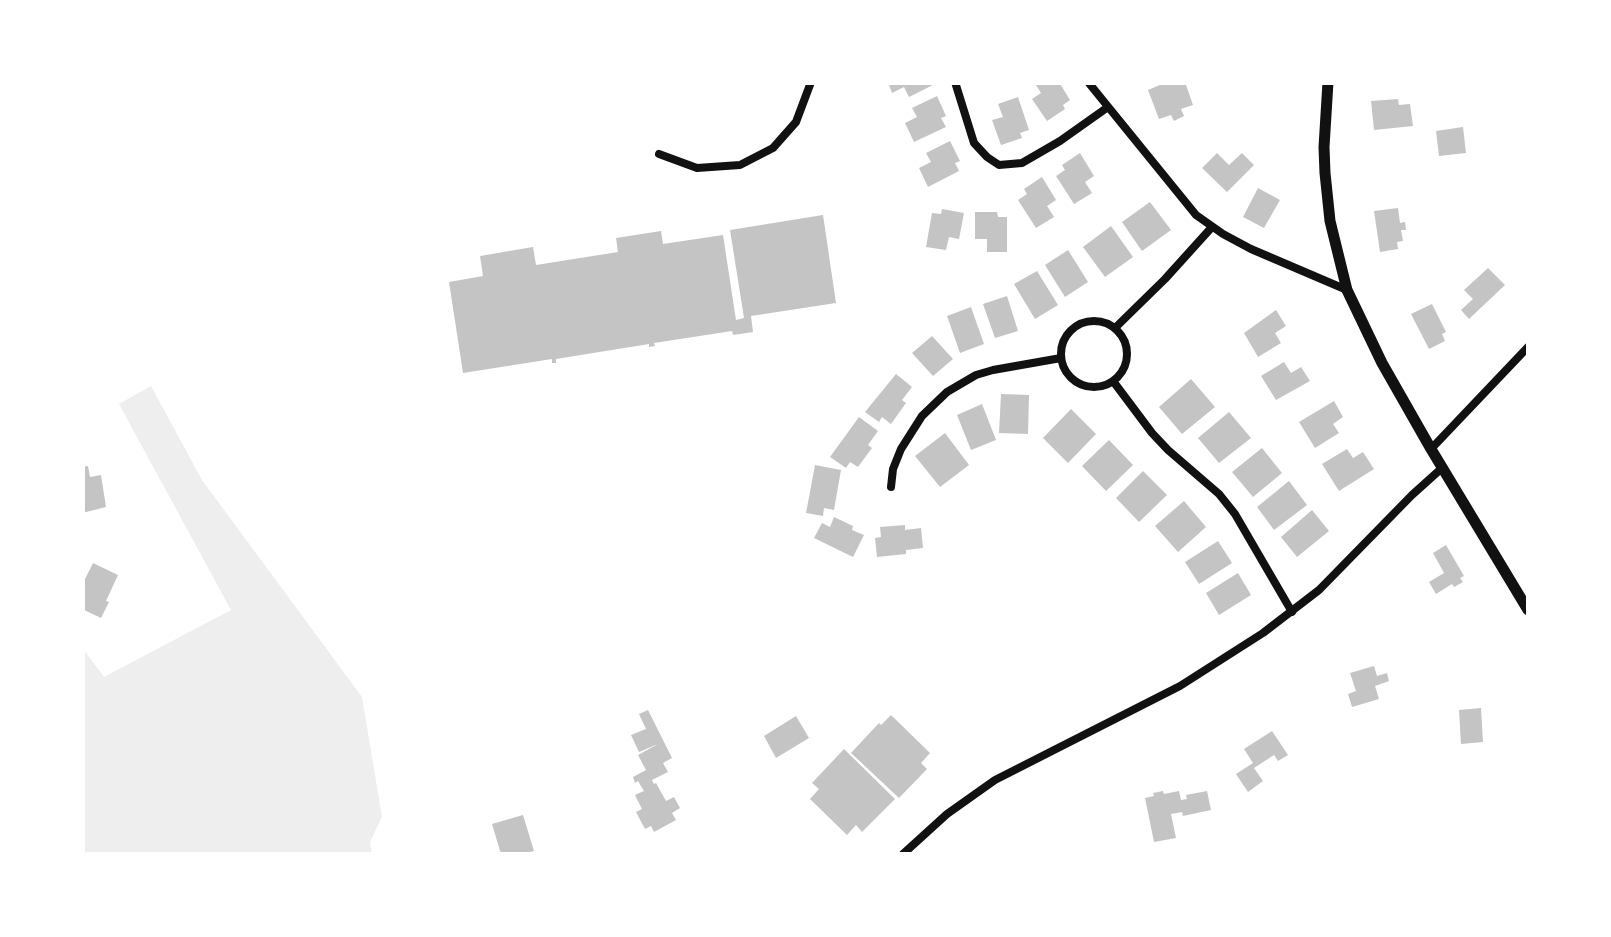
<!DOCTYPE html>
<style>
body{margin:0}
#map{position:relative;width:1611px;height:937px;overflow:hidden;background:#fff;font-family:"Public Sans",sans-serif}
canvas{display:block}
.frame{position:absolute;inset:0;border:85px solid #fff;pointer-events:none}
</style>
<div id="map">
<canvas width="1611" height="937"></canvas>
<div class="frame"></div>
</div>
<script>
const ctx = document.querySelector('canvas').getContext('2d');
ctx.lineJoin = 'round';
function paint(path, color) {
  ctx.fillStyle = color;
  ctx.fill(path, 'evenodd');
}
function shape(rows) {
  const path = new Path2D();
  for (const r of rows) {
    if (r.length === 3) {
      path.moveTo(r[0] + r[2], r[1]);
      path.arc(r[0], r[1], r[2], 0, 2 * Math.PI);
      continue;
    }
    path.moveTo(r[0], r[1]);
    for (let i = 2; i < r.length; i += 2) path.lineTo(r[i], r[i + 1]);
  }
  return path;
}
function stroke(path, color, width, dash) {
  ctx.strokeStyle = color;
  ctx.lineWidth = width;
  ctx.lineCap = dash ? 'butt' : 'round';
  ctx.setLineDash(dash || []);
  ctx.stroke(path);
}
const green = shape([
 [151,386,202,480,362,697,382,817,370,842,372,854,83,854,83,649,104,677,231,610,119,404]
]);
const building = shape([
 [888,82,932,82,933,85,909,97,904,87,892,93],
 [1034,82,1059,82,1070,100,1063,105,1065,109,1047,121,1032,99,1041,93],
 [1167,82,1185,82,1193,105,1181,109,1184,116,1174,121,1171,115,1159,119,1148,90],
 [937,96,946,116,941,118,946,127,914,142,905,123,917,117,912,108],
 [1018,97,1029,130,1020,133,1022,138,1001,145,992,120,1003,117,998,104],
 [1398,99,1399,105,1410,104,1413,126,1374,130,1371,101],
 [1463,127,1466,153,1439,156,1436,131],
 [950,141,960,161,955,163,959,171,928,187,919,168,931,162,926,153],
 [1080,153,1094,176,1085,182,1092,193,1074,204,1056,176,1065,170,1062,165],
 [1217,153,1229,165,1242,153,1254,165,1227,192,1202,168],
 [1042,177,1056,200,1047,206,1054,217,1036,228,1018,200,1027,194,1024,189],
 [1258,188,1280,200,1264,228,1243,217],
 [1150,202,1171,230,1142,251,1122,222],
 [1398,208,1400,223,1405,222,1406,230,1401,230,1403,241,1397,242,1398,249,1380,252,1374,211],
 [942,209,964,213,959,239,949,237,946,250,926,247,932,213,941,214],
 [975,212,997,212,998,217,1007,217,1007,252,987,252,987,239,975,239],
 [823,215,836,303,751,316,753,332,733,335,732,331,654,343,655,346,649,347,649,344,556,359,556,363,552,363,552,359,463,373,449,282,483,276,480,256,533,247,536,265,618,252,616,238,661,231,663,244,723,235,736,320,744,318,730,230],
 [1111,226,1133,257,1105,277,1083,247],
 [1068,250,1088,282,1065,297,1045,265],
 [1488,268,1505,285,1469,319,1461,310,1473,299,1464,290],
 [1037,271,1058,305,1035,319,1014,284],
 [1007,296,1018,331,995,338,983,304],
 [1432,304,1446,332,1442,334,1445,341,1429,349,1411,314],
 [971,307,984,344,960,353,947,316],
 [1276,310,1286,326,1275,333,1281,343,1258,357,1244,333],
 [932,336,953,359,933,376,912,353],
 [1284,362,1291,373,1301,367,1310,381,1276,400,1261,376],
 [896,374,912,387,902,400,906,403,891,424,882,417,879,422,865,412],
 [1191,379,1215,407,1182,434,1159,407],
 [1001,394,1029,395,1028,434,999,433],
 [1334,401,1343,417,1333,424,1339,433,1315,448,1299,422],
 [982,404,996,440,971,450,957,415],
 [1071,409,1096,434,1068,463,1043,438],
 [1229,412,1251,438,1219,463,1198,438],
 [859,417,878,431,868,445,872,448,858,467,850,462,846,468,830,457],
 [945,433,969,465,940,487,915,456],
 [1109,440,1133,465,1106,491,1082,466],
 [1262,448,1282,473,1253,497,1232,472],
 [1347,449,1353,458,1363,452,1374,469,1339,491,1322,464],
 [815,465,841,470,834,510,824,508,823,516,806,513],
 [88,466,90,477,101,475,106,507,82,513,82,467],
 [1143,471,1167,495,1139,522,1116,498],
 [1289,481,1307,505,1274,530,1257,507],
 [1184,501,1206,527,1178,552,1155,526],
 [1312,510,1329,531,1297,557,1281,537],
 [834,517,853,526,852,530,864,535,853,557,814,538,822,523,830,527],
 [905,525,905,530,921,528,923,548,906,550,906,554,877,557,875,538,881,537,880,527],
 [1218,541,1232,563,1199,584,1185,562],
 [1446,545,1464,576,1460,578,1463,582,1454,587,1452,584,1436,594,1429,582,1444,573,1433,553],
 [93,563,118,575,106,601,109,602,101,618,82,609,82,585],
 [1238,573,1251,595,1219,615,1206,593],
 [1374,666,1377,676,1387,673,1389,681,1375,686,1379,699,1352,707,1348,694,1356,691,1350,673],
 [1481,708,1483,742,1461,744,1459,710],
 [648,710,672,758,663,763,668,772,652,780,654,784,656,783,666,801,674,797,680,808,672,813,676,820,654,832,651,826,645,829,636,812,642,809,635,795,644,791,638,781,635,783,633,777,646,770,638,755,658,744,639,752,631,735,646,729,639,714],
 [891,715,930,753,921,763,927,769,899,798,851,753,879,723,881,725],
 [796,716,809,738,776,758,764,736],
 [1272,731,1288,755,1278,761,1274,755,1254,768,1263,781,1248,792,1236,774,1253,763,1244,749],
 [844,749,895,799,862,832,856,825,847,835,810,799,819,789,812,783],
 [1163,791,1164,794,1179,791,1181,800,1187,799,1186,795,1207,791,1211,810,1183,816,1182,812,1171,814,1176,838,1154,842,1145,798,1154,796,1153,793],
 [523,815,534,851,523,854,501,854,492,824]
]);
const minor = shape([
 [955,82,974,143,987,157,999,165,1022,163,1060,141,1108,107],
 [1088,82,1196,215,1223,234,1251,249,1347,290],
 [659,154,697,168,740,165,773,148,796,122,811,82],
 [1094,354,33],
 [1115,328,1165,279,1212,227],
 [1113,381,1152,433,1168,450,1219,494,1235,514,1292,612],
 [1431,449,1528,347],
 [891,487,893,469,901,449,922,416,947,392,976,375,993,370,1061,358],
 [903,854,947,814,995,780,1180,686,1263,633,1319,590,1412,495,1442,468]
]);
const secondary = shape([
 [1328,82,1324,147,1325,173,1330,221,1347,290,1382,363,1431,449,1528,610]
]);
paint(green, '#eee');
paint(building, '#c4c4c4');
stroke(minor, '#111', 8);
stroke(secondary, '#111', 11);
</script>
